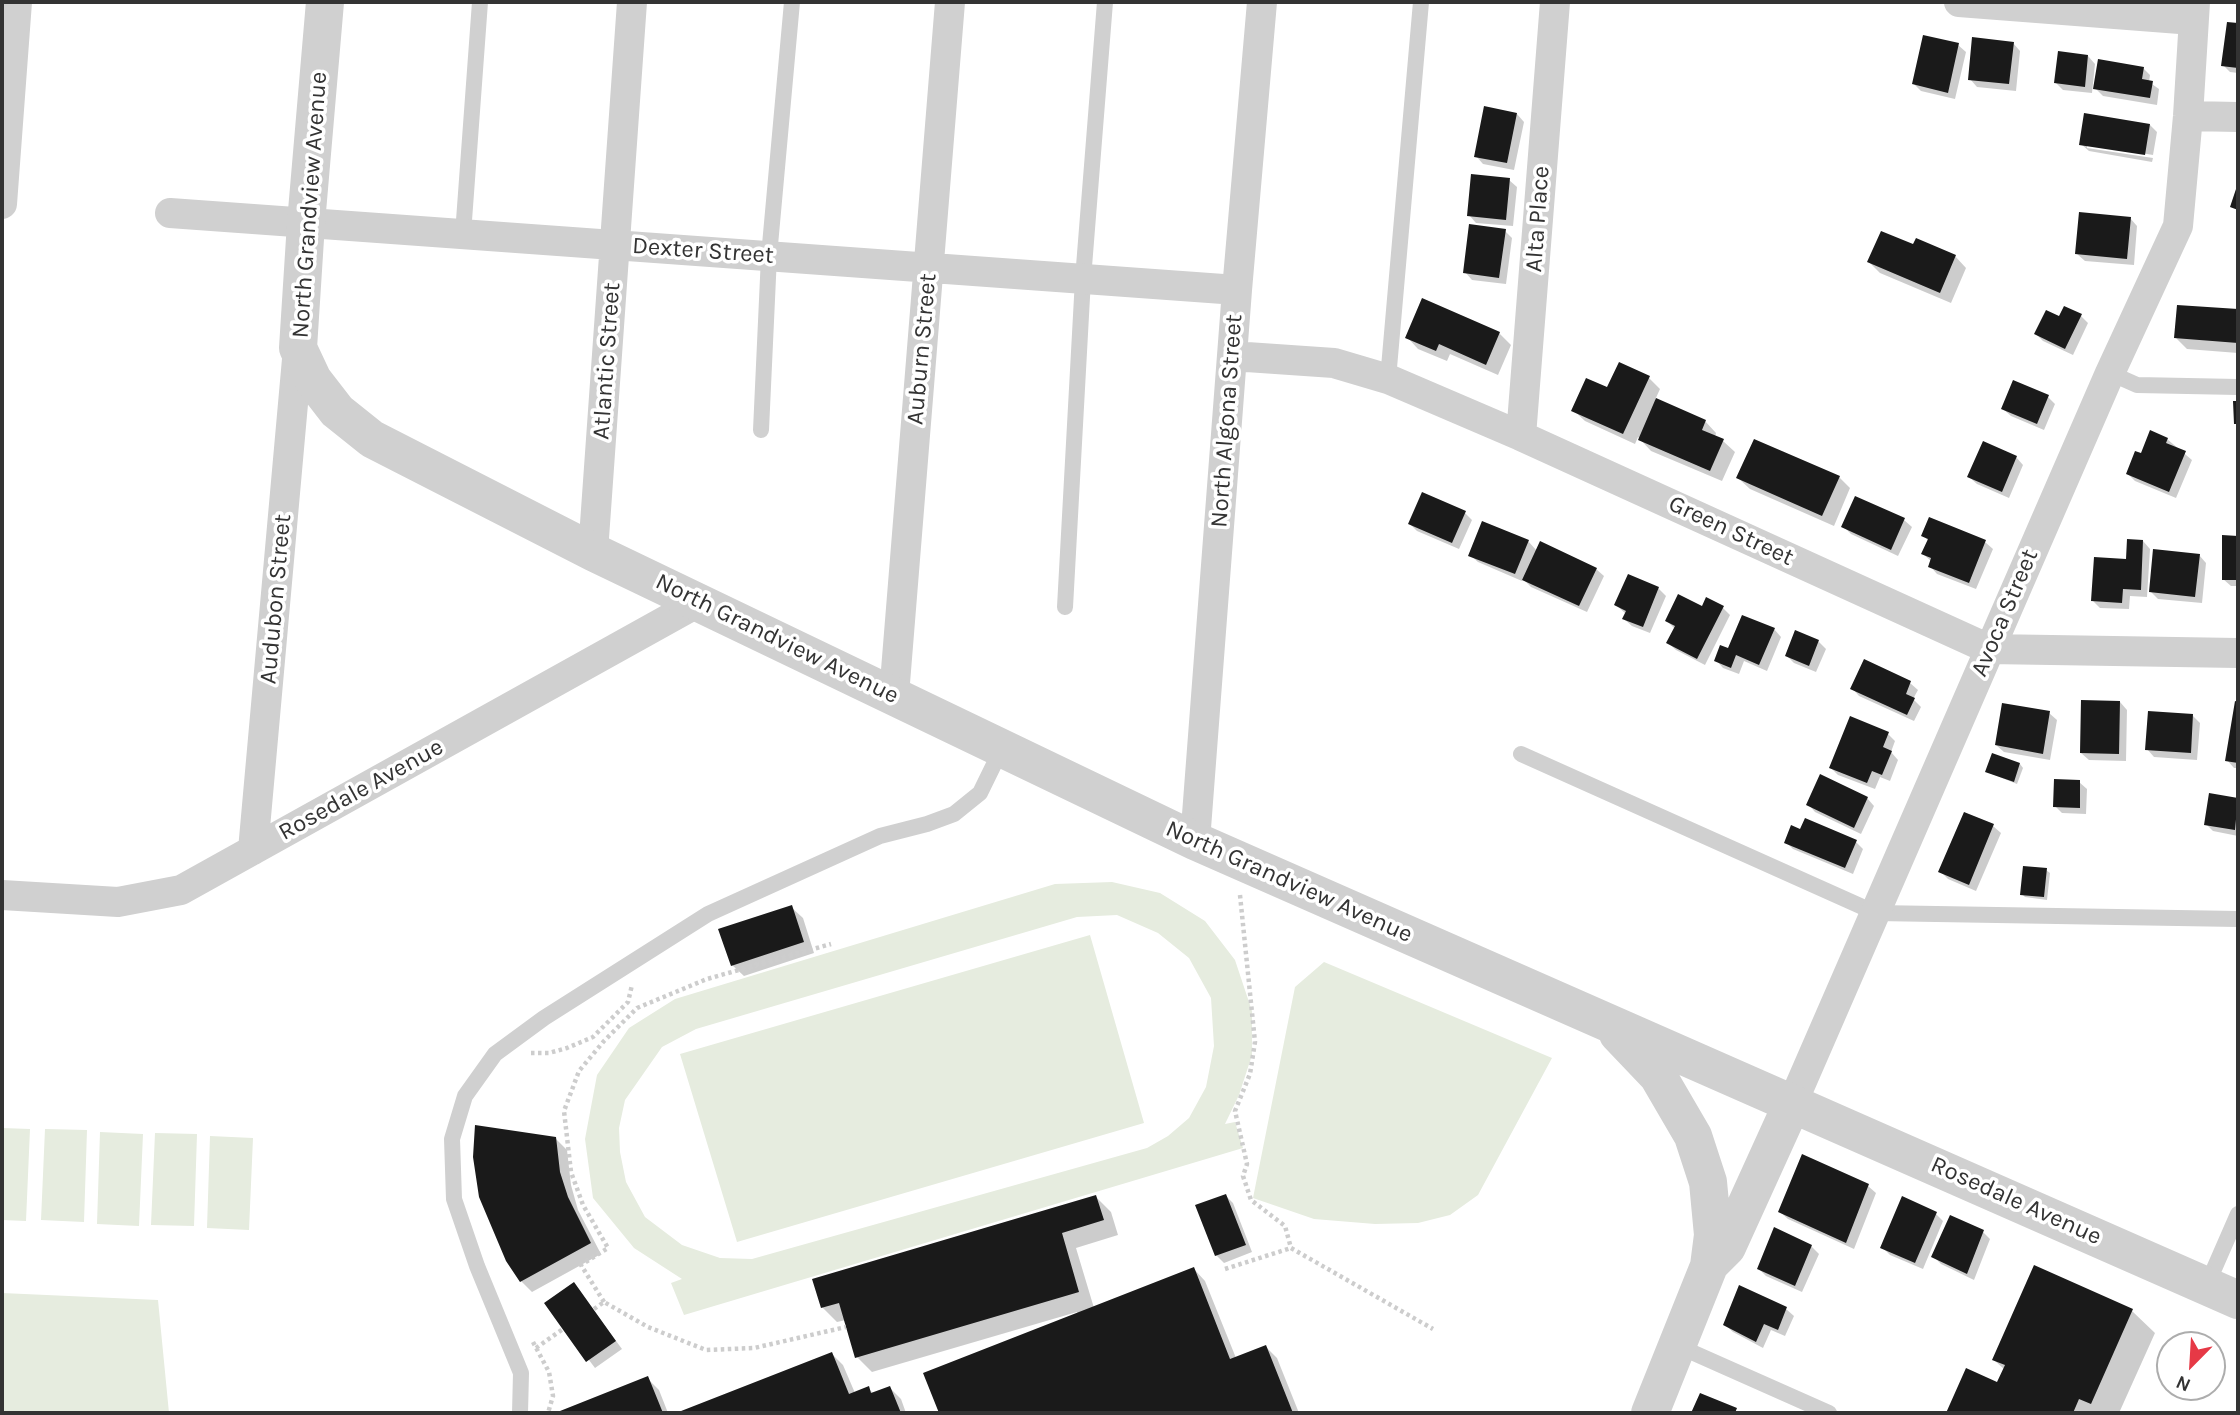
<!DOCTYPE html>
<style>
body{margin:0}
#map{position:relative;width:2240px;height:1415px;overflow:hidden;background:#fff;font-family:Karla,sans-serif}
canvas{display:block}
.frame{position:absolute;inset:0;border:4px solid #333;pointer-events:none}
.north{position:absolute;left:2156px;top:1331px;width:70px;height:70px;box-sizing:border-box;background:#fff;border:2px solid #adadad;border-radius:50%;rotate:204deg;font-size:19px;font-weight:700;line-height:28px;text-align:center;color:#333}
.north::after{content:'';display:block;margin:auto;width:24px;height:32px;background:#e63946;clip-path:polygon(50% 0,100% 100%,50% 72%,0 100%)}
</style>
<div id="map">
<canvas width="2240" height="1415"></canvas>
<div class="frame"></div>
<div class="north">N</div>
</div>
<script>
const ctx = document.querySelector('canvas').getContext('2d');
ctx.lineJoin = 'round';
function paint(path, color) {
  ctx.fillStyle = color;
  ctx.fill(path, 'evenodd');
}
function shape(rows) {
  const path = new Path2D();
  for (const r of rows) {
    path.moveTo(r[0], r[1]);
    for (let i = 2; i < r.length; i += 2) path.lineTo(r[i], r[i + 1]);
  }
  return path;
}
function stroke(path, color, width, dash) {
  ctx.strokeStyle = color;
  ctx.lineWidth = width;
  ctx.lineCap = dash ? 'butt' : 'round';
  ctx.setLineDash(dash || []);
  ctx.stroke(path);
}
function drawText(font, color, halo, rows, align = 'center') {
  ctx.font = font + ' Karla,sans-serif';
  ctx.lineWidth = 7;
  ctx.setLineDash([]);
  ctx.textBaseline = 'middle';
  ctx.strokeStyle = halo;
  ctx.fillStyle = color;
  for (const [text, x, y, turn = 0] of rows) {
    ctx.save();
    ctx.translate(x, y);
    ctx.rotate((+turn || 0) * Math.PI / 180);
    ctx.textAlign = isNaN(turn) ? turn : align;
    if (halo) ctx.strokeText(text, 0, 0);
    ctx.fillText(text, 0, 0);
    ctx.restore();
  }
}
const green = shape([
 [1112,882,1160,893,1205,921,1235,960,1252,1011,1252,1055,1239,1095,1225,1124,1235,1122,1243,1148,684,1315,671,1283,682,1279,634,1248,593,1198,585,1139,597,1075,629,1028,675,999,1055,884],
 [1117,915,1158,933,1189,958,1211,998,1214,1046,1206,1087,1189,1118,1168,1136,1147,1148,752,1259,720,1258,682,1245,645,1217,626,1182,620,1152,619,1128,625,1100,662,1047,696,1029,1077,917],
 [1090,935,1144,1123,737,1242,680,1054],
 [1324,962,1552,1058,1478,1195,1450,1215,1418,1223,1375,1224,1314,1219,1253,1198,1295,987],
 [2,1128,30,1129,26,1221,2,1220],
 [45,1129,87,1130,84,1222,41,1220],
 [100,1132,143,1134,139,1226,97,1224],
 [155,1133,197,1134,194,1226,151,1225],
 [210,1136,253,1138,249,1230,207,1228],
 [2,1293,158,1300,169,1413,2,1413]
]);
const shadow = shape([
 [2229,24,2238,25,2238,73,2230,72,2223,65],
 [2013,43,2020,51,2016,91,1977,87,1970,79],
 [1958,45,1966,52,1955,99,1921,91,1914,84],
 [2088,56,2095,64,2092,93,2063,90,2056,83],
 [2143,68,2150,75,2149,82,2159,89,2157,105,2103,96,2095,88],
 [1517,114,1524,122,1514,170,1483,164,1476,156],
 [2150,125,2157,132,2153,155,2087,144,2087,148,2153,158,2152,162,2089,151,2081,144],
 [1509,180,1517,187,1513,226,1476,223,1469,215],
 [2130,218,2137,226,2134,265,2085,261,2077,254],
 [1505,231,1512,238,1506,284,1472,280,1465,272],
 [1955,256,1966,268,1951,303,1880,273,1869,262],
 [2178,306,2238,311,2238,353,2187,349,2176,338],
 [2081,316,2088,323,2073,355,2043,341,2036,334,2060,319],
 [1499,333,1511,345,1498,375,1450,354,1447,361,1418,349,1407,337],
 [1649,378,1660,389,1655,400,1705,421,1716,433,1715,437,1723,441,1735,452,1722,481,1651,451,1638,437,1635,444,1585,421,1573,410,1608,389],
 [2048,397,2055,404,2044,430,2011,416,2003,409],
 [2167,439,2192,460,2176,498,2135,481,2128,474,2142,456],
 [2016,457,2023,465,2009,498,1977,484,1969,477],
 [1839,477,1850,488,1834,526,1750,489,1738,478],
 [1856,498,1904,520,1912,527,1898,556,1851,534,1843,526],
 [1465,513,1472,520,1459,549,1417,531,1410,524],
 [1930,519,1985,542,1993,549,1976,589,1937,574,1930,566,1931,561,1923,554,1929,541,1923,536],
 [2224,537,2238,537,2238,586,2231,586,2223,579],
 [1528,541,1537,551,1596,569,1604,576,1587,612,1531,587,1523,579,1522,581,1478,562,1470,555],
 [2143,541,2150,549,2147,597,2130,596,2129,609,2100,608,2093,601],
 [2199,555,2206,563,2202,603,2158,599,2150,591],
 [1658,588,1666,596,1650,633,1632,626,1624,619,1626,614,1616,605],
 [1723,608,1730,615,1705,665,1676,650,1668,643,1675,629,1667,621,1703,609],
 [1774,629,1781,637,1767,671,1744,661,1739,674,1723,668,1716,660,1729,651],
 [1818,641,1826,649,1816,672,1794,663,1787,656],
 [1865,661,1910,683,1918,690,1913,699,1921,707,1914,721,1859,696,1852,688],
 [2120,702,2127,710,2126,761,2089,760,2081,753],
 [2236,703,2238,703,2238,768,2234,768,2227,760],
 [2049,713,2057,720,2050,760,2004,752,1996,745],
 [2193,716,2200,723,2197,760,2154,757,2147,749],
 [1888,734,1895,741,1891,752,1898,760,1890,781,1880,777,1875,789,1838,775,1831,768],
 [2020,764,2023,768,2017,784,1987,772],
 [2079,782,2087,789,2086,814,2062,813,2055,806],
 [2210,795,2238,800,2238,836,2213,831,2206,824],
 [1867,798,1874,806,1861,834,1815,812,1808,804],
 [1965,814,1993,826,2001,833,1976,891,1948,879,1940,871],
 [1801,831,1856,842,1863,849,1853,874,1793,849,1786,842],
 [2046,870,2050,873,2047,900,2025,897,2022,894],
 [791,907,803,918,814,953,744,976,732,965],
 [555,1138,567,1150,571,1185,578,1210,601,1254,532,1292,521,1281],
 [1868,1186,1876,1193,1854,1249,1788,1219,1780,1212],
 [1226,1196,1233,1203,1252,1252,1224,1263,1216,1255],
 [1096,1197,1111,1212,1118,1235,1076,1248,1094,1308,1194,1269,1205,1281,1236,1358,1266,1347,1277,1358,1299,1413,941,1413,925,1374,1078,1314,1077,1312,872,1372,857,1357,846,1320,837,1322,822,1307],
 [1936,1214,1943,1221,1923,1269,1890,1255,1882,1247],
 [1983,1232,1990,1239,1974,1280,1941,1264,1933,1256],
 [1811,1246,1819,1254,1802,1292,1766,1276,1759,1269],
 [2035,1268,2132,1311,2155,1333,2119,1413,1948,1413,1967,1370,1998,1384,2005,1370,1994,1360],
 [574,1284,622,1349,595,1368,546,1303],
 [1786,1309,1794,1316,1785,1336,1771,1330,1763,1348,1733,1332,1725,1325],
 [832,1354,843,1365,855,1393,868,1388,874,1394,890,1388,901,1399,906,1413,680,1413],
 [648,1379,659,1390,668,1413,560,1413]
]);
const building = shape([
 [2227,22,2238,23,2238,68,2221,66],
 [1923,35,1959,43,1948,93,1912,84],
 [1972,37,2014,42,2009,84,1968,80],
 [2058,51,2088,55,2085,87,2054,83],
 [2098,59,2144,67,2142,79,2153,81,2150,98,2093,89],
 [1484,106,1517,113,1507,163,1474,157],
 [2084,113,2150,124,2145,155,2079,145],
 [1471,174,1510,178,1506,220,1467,216],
 [2238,183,2238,210,2230,207],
 [2079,212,2131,217,2127,259,2075,254],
 [1469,224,1506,229,1499,278,1463,273],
 [1881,231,1913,244,1916,238,1956,255,1940,293,1867,262],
 [1422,298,1500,332,1486,365,1439,344,1436,351,1405,338],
 [2177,305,2238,309,2238,343,2174,338],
 [2064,306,2082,314,2065,349,2034,334,2046,310,2059,316],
 [1619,362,1650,376,1623,434,1571,411,1586,378,1607,387],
 [2013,380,2049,395,2037,424,2001,409],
 [1656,398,1706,420,1702,430,1724,439,1710,471,1638,440],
 [2233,401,2238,401,2238,424,2234,424],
 [2150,430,2168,438,2166,443,2186,451,2169,492,2126,474,2135,451,2141,453],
 [1754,439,1840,476,1822,516,1736,478],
 [1983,441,2017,456,2002,492,1967,477],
 [1422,492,1466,511,1452,543,1408,524],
 [1855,496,1905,518,1891,550,1841,527],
 [1929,517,1986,540,1969,583,1928,567,1931,558,1921,554,1928,539,1921,536],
 [1482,521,1529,540,1515,574,1468,556],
 [2222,535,2238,536,2238,580,2222,580],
 [2127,539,2143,540,2141,590,2123,589,2122,603,2091,601,2094,557,2126,559],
 [1540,541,1597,568,1579,606,1522,580],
 [2153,549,2200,554,2195,597,2149,592],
 [1628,574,1659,587,1643,627,1622,619,1626,611,1614,605],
 [1678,594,1702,606,1706,597,1724,606,1697,659,1666,643,1675,626,1665,621],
 [1742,615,1775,628,1759,665,1736,655,1731,668,1714,661,1720,645,1728,648],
 [1795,630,1819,640,1809,666,1785,656],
 [1864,659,1911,681,1906,694,1915,698,1907,715,1850,689],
 [2081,700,2120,701,2119,754,2080,753],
 [2235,701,2238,702,2238,763,2225,761],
 [2002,703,2050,711,2043,754,1995,745],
 [2148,711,2193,714,2191,753,2145,750],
 [1850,716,1889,732,1883,747,1892,751,1882,775,1872,771,1867,783,1829,768],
 [1992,753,2020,763,2014,782,1985,772],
 [1820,774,1868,797,1854,828,1806,805],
 [2054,779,2080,780,2080,808,2053,807],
 [2209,793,2238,798,2235,830,2204,825],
 [1964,812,1994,824,1969,885,1938,872],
 [1805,818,1857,840,1845,868,1784,843,1791,825,1800,829],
 [2023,866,2047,868,2044,897,2020,895],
 [792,905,804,942,731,966,718,929],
 [475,1125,556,1137,560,1172,568,1197,591,1243,520,1282,506,1261,479,1197,473,1157],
 [1802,1154,1869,1184,1846,1243,1778,1212],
 [1226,1194,1246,1245,1215,1256,1195,1205],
 [1096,1195,1104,1220,1062,1233,1079,1292,855,1358,839,1303,821,1308,812,1279],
 [1902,1196,1937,1212,1915,1263,1880,1248],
 [1950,1215,1984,1230,1967,1274,1931,1257],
 [1774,1227,1812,1245,1795,1286,1757,1269],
 [2034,1265,2133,1309,2091,1404,2079,1399,2073,1413,1946,1413,1966,1368,1997,1382,2005,1365,1992,1360],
 [1194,1267,1230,1359,1266,1345,1293,1413,939,1413,923,1373],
 [574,1282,616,1341,586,1362,544,1303],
 [1739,1285,1787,1307,1778,1330,1764,1324,1756,1342,1723,1325],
 [832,1352,849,1394,869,1386,871,1393,890,1386,901,1413,676,1413],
 [648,1376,663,1413,555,1413],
 [1700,1393,1737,1408,1735,1413,1691,1413]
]);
const path = shape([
 [1240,895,1255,1042,1250,1074,1235,1111,1247,1164,1243,1176,1251,1200,1285,1226,1291,1248,1433,1329],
 [531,1053,549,1053,567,1048,593,1037,628,1002,632,985],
 [1225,1269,1291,1248],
 [604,1302,581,1265,608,1248,583,1205,571,1172,564,1111,579,1071,604,1041,637,1008,707,979,831,944],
 [594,1309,604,1302,648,1327,706,1350,754,1348,846,1327],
 [533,1342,549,1372,553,1396,548,1413],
 [536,1348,563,1329]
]);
const service = shape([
 [463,234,480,2],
 [2110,373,2137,385,2238,387],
 [1388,379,1421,2],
 [761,430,769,256,792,2],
 [1065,607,1083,279,1105,2],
 [1521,754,1876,913,2238,919],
 [2207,1285,2238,1214],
 [1678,1346,1829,1413],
 [520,1413,521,1373,477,1266,454,1199,452,1139,465,1096,495,1054,544,1018,708,914,880,836,927,824,954,814,980,793,1002,748]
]);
const minor = shape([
 [1959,2,2193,20],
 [2188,116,2238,117],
 [2,204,17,2],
 [170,213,1237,290],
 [1232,356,1334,363,1388,379,1521,436,1989,649,2238,653],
 [1521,436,1555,2],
 [593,552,632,2],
 [894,695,950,2],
 [1195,841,1237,290,1262,2],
 [253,850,298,348],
 [2,895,118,902,181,890,699,602],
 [1792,1104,2110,373,2178,226,2188,116,2195,2]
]);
const tertiary = shape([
 [325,2,306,223,298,348,313,380,337,411,372,439,593,552,1195,841,2238,1300],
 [1618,1034,1658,1076,1693,1136,1708,1182,1713,1235,1709,1266,1650,1413],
 [1710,1264,1727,1247,1792,1104]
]);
const streetNames = [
 ["North Grandview Avenue",310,205,-86],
 ["Alta Place",1538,219,-86],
 ["Dexter Street",703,251,4],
 ["Auburn Street",922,349,-85],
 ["Atlantic Street",607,361,-86],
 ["North Algona Street",1227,421,-86],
 ["Green Street",1731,531,25],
 ["Audubon Street",276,599,-85],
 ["Avoca Street",2005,613,-67],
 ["North Grandview Avenue",777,639,26],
 ["Rosedale Avenue",361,790,-29],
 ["North Grandview Avenue",1289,882,24],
 ["Rosedale Avenue",2016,1201,24]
];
paint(green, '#e6ecdf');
paint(shadow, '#0003');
paint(building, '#1a1a1a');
stroke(path, '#cdcdcd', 4.5, [3.5, 3.5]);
stroke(service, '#d0d0d0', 16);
stroke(minor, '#d0d0d0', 30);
stroke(tertiary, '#d0d0d0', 38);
drawText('24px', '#333', '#fff', streetNames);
</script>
